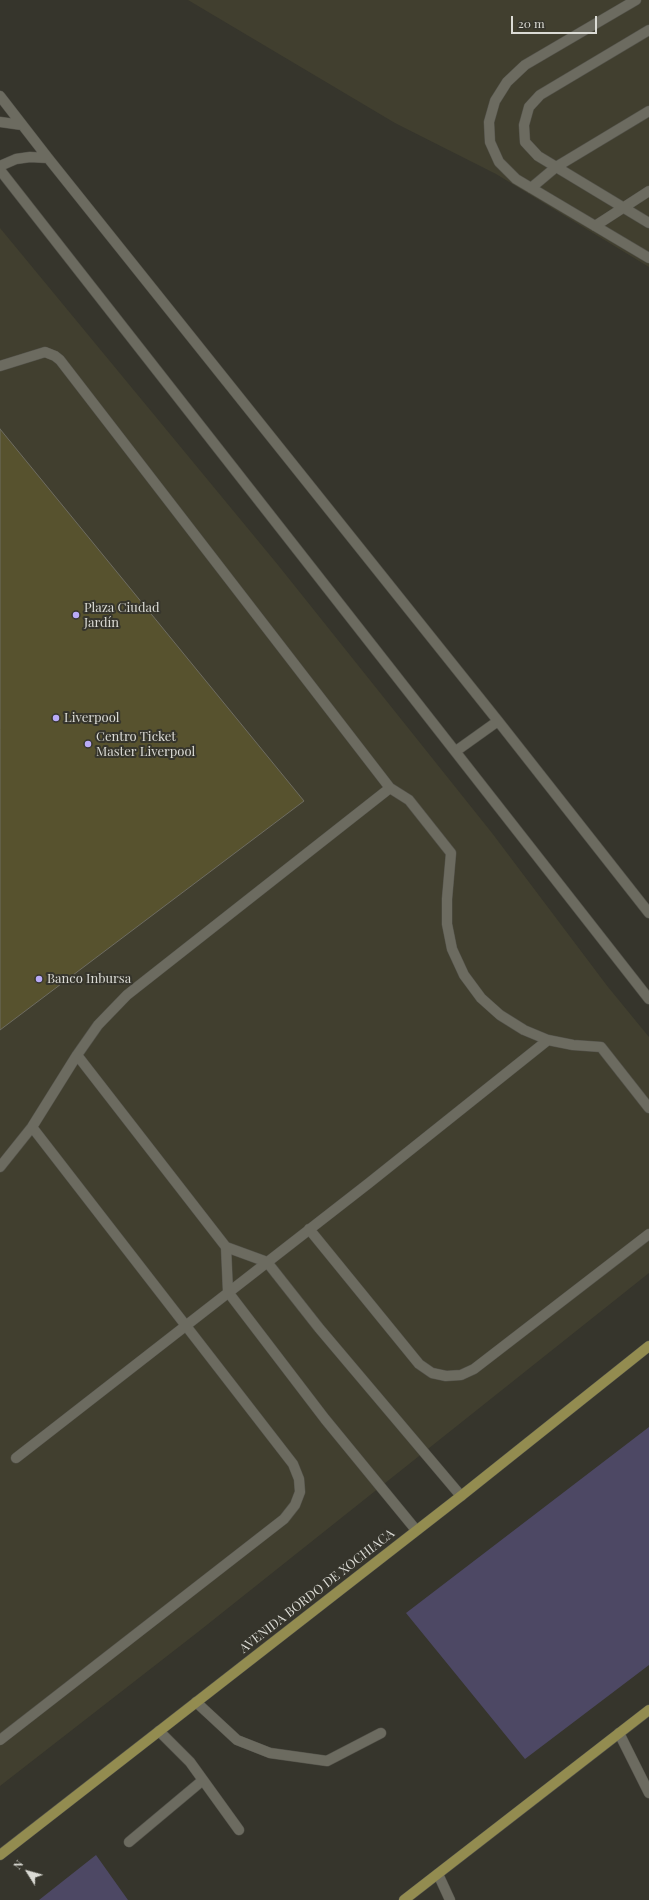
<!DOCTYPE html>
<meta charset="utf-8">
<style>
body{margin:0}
#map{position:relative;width:649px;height:1900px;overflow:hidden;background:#36352c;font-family:"Playfair Display",serif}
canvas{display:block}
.north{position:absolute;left:8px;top:1852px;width:40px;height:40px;-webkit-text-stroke:3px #36352c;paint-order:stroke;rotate:307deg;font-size:11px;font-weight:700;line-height:16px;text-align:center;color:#dbdbd5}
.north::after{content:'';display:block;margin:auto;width:14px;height:18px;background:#dbdbd5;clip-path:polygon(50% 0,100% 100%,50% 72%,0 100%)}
.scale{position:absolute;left:511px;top:16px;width:86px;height:18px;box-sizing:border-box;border:2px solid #dbdbd5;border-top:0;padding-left:5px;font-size:12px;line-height:14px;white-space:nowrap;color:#dbdbd5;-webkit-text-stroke:3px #36352c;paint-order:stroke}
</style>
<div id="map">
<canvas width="649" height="1900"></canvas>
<div class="north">N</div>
<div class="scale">20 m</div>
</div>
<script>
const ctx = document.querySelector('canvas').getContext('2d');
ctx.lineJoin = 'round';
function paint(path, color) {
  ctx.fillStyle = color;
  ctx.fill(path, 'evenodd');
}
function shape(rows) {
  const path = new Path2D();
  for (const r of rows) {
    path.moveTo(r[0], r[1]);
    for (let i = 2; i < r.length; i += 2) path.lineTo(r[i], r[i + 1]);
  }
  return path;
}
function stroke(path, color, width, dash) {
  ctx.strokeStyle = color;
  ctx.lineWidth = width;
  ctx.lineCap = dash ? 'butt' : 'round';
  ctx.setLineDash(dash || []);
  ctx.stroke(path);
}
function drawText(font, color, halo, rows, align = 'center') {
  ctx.font = font + ' "Playfair Display",serif';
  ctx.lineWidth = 4;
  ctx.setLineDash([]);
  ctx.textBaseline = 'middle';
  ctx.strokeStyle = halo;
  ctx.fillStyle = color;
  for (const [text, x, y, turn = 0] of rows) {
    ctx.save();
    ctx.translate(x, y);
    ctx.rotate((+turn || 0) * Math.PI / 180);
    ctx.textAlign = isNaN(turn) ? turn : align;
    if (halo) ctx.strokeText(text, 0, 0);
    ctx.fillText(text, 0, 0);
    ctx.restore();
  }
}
const built = shape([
 [188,0,649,0,649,267,496,174,395,123],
 [0,228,278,565,492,833,608,987,649,1037,649,1273,198,1632,0,1786]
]);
const green = shape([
 [649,1427,649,1665,525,1759,406,1613],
 [96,1855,128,1900,39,1900]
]);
const building = shape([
 [0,429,304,801,0,1030,0,429]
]);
const minor = shape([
 [636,0,525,65,507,82,495,101,489,122,490,142,499,162,516,179,649,258],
 [649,30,540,95,529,107,524,125,525,142,538,156,649,223],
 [0,96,48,158,498,721,649,913],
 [0,122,22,125],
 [0,166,16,159,30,157,48,158],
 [0,170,649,999],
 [531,188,556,167,649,111],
 [595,226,649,191],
 [0,366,45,352,55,356,60,360,390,788,409,800,451,853,447,899,447,924,452,949,464,975,481,998,500,1015,524,1030,548,1040,573,1045,601,1047,649,1108],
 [456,751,498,721],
 [77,1055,226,1247,267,1262,319,1328,461,1496],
 [0,1167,32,1127,77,1055,98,1025,127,995,390,788],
 [309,1229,419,1364,432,1373,446,1376,461,1375,474,1369,649,1234],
 [226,1247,228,1292,325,1419,416,1530],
 [16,1458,369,1183,548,1040],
 [196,1702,237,1740,270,1753,327,1761,381,1733],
 [159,1731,190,1762,239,1830],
 [619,1733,649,1793],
 [0,1740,284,1519,295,1505,300,1492,299,1479,293,1464,32,1127],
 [129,1842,203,1780],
 [438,1874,450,1900]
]);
const major = shape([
 [0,1855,461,1496,649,1346],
 [404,1900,649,1710]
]);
const markers = [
 [76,615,4,"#b9abf7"],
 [56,718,4,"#b9abf7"],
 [88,744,4,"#b9abf7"],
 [39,979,4,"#b9abf7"]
];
const poiNames = [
 ["Plaza Ciudad",84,608],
 ["Jardín",84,623],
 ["Liverpool",64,718],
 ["Centro Ticket",96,737],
 ["Master Liverpool",96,752],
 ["Banco Inbursa",47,979]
];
const streetNames = [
 ["AVENIDA BORDO DE XOCHIACA",317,1591,-38]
];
paint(built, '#413f2f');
paint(green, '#4d4864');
paint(building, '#57522e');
stroke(building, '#6e6c61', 1);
stroke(minor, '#53524a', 11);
stroke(major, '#53524a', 11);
stroke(minor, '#6c6b60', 10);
stroke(major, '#938c50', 10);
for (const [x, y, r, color] of markers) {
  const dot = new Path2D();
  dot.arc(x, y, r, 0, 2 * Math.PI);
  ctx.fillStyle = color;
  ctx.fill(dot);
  stroke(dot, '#36352c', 1.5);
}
drawText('13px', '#dbdbd5', '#36352c', poiNames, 'left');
drawText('13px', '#dbdbd5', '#36352c', streetNames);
</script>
